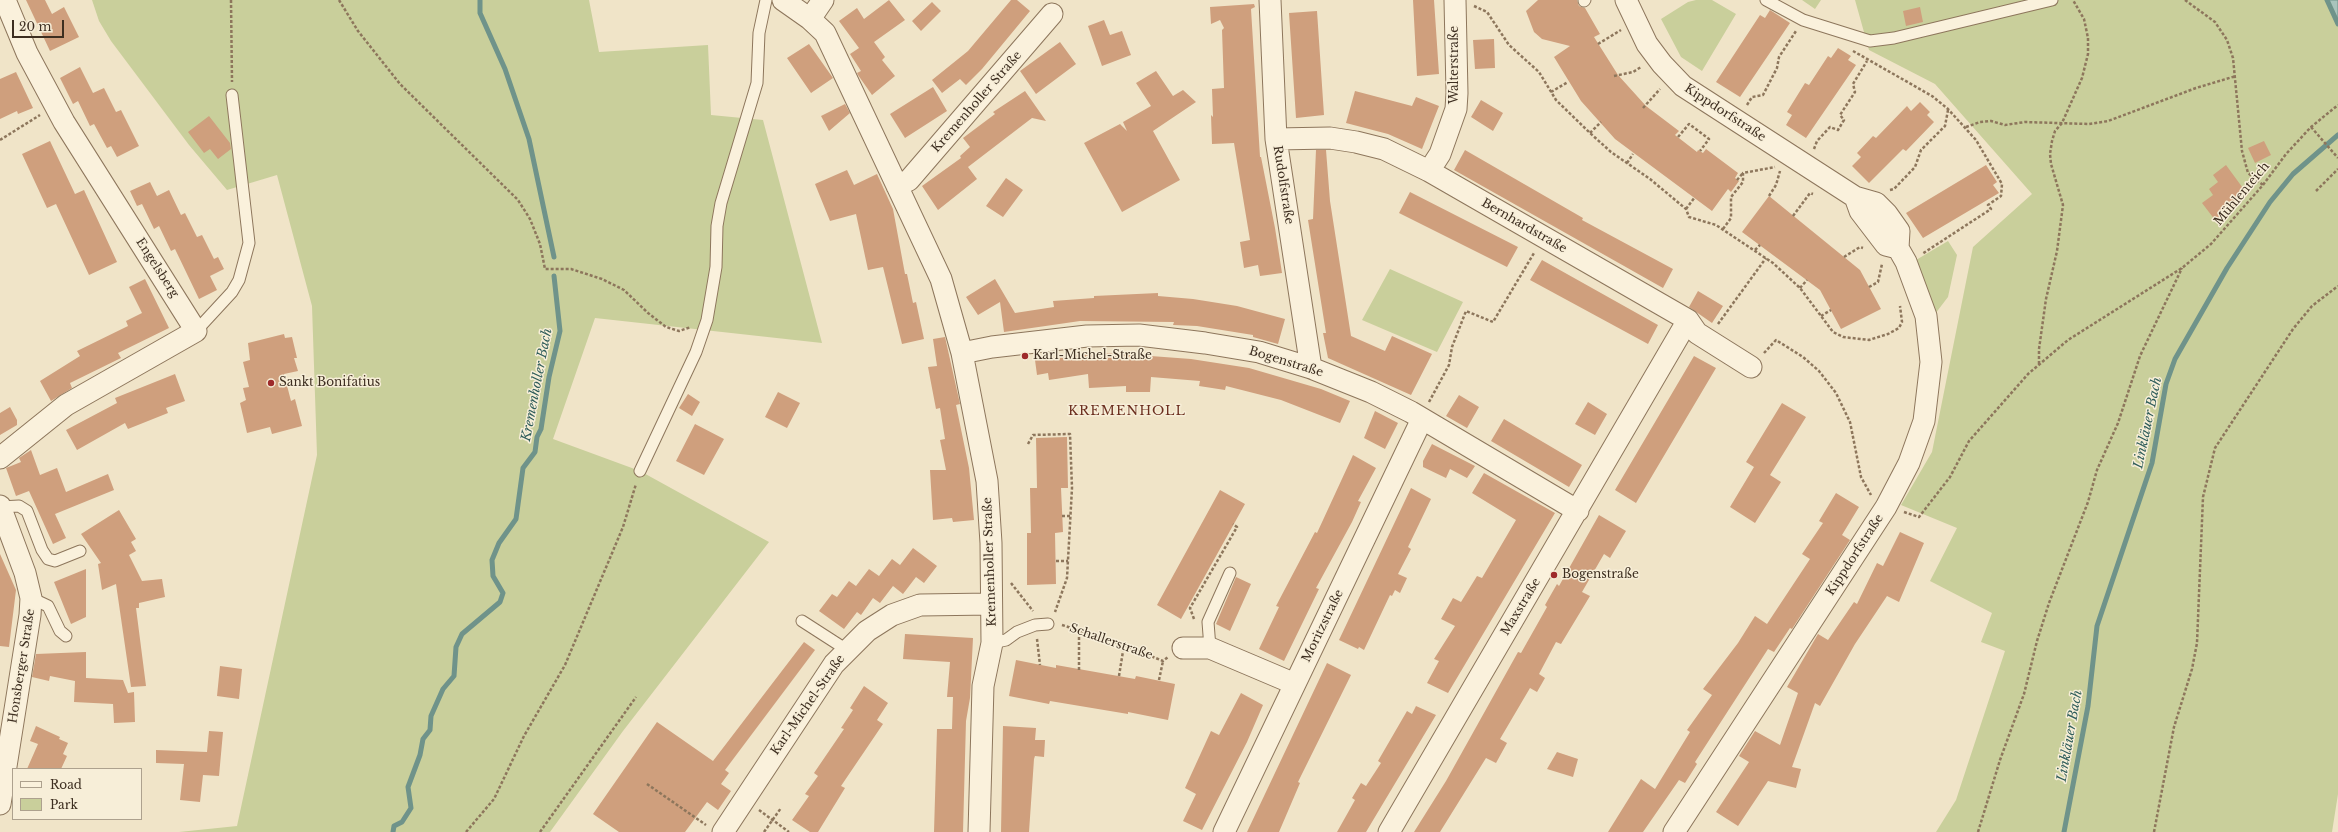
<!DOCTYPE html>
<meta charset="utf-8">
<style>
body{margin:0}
#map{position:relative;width:2338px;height:832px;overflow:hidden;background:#f0e4c8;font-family:"Libre Baskerville",serif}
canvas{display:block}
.legend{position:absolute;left:12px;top:768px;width:130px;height:52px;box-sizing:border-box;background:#f7eed8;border:1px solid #ada18e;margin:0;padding:5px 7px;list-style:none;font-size:12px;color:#3d2e20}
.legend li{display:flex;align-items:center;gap:8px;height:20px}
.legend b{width:20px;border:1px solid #ada18e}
.scale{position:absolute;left:12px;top:20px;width:52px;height:18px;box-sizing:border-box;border:2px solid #3d2e20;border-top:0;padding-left:5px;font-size:12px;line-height:14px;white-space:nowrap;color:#3d2e20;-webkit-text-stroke:3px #f7eed8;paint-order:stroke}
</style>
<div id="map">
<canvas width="2338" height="832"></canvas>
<ul class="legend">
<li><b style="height:5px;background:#faf1dc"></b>Road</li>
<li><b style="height:11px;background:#c9cf9b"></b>Park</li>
</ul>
<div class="scale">20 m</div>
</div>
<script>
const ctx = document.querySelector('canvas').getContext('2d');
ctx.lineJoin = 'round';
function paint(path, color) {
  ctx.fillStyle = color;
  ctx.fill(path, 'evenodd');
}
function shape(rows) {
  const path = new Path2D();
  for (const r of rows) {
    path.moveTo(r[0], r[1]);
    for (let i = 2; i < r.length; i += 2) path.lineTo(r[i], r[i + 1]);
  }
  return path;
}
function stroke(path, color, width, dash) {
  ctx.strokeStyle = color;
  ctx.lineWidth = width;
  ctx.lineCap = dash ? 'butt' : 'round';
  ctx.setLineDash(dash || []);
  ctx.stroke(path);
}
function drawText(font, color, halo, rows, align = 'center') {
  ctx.font = font + ' "Libre Baskerville",serif';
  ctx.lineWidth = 3;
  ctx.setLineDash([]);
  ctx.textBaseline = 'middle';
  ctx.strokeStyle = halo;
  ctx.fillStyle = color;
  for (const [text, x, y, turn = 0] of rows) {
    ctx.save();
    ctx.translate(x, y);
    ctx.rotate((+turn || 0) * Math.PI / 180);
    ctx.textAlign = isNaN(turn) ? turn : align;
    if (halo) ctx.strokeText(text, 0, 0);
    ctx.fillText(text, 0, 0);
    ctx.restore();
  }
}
const green = shape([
 [92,0,589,0,599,52,708,45,711,115,763,120,822,343,595,318,553,439,640,471,769,542,623,731,550,832,179,832,237,826,317,455,312,306,277,175,227,190,189,145,111,41,99,21],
 [1696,0,1712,0,1736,14,1702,71,1681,57,1661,19,1688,2],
 [1802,0,1821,0,1815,9],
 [1855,0,2327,0,2338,24,2338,794,2332,832,1936,832,1956,800,2005,651,1981,642,1992,613,1930,581,1957,528,1901,505,1932,452,1973,247,2032,194,1935,84,1869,50],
 [1948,241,1957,255,1948,297,1935,314,1916,260],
 [1390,269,1463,302,1437,352,1362,320]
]);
const water = shape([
 [2327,0,2338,0,2338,24,2327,0]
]);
const stream = shape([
 [480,0,480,13,505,69,529,139,554,257],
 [2327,0,2338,24],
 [393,832,394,826,402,822,411,808,408,787,420,755,423,739,430,730,431,716,443,689,454,676,456,647,462,634,500,602,503,593,493,576,492,560,499,543,516,519,523,468,535,452,537,437,541,429,549,377,560,331,554,276],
 [2064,832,2088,706,2097,626,2152,463,2166,384,2175,359,2227,268,2270,202,2293,174,2338,135]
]);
const building = shape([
 [26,0,45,0,52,14,64,7,79,37,50,51],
 [889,0,905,20,874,42,885,57,882,60,895,76,872,95,858,75,857,73,861,71,850,54,859,48,839,21,857,8,864,19],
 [1011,0,1017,0,1030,11,982,69,966,85,960,79,942,93,932,80,968,51],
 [1413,0,1434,0,1439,74,1417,76],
 [1538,0,1577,0,1579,6,1585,8,1600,34,1594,37,1618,75,1646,106,1679,131,1675,135,1697,152,1698,150,1703,153,1706,149,1738,173,1735,178,1739,181,1731,192,1728,189,1712,211,1615,139,1581,101,1554,57,1570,46,1542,39,1534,32,1526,11],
 [932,2,941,11,921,31,912,21],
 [1254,4,1255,7,1251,9,1260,157,1261,157,1275,228,1282,273,1260,276,1258,265,1244,268,1240,242,1250,240,1234,143,1212,144,1211,115,1213,117,1212,89,1224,88,1222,30,1224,28,1220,20,1211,24,1210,7],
 [1920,7,1923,22,1906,26,1903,11],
 [1770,10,1790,23,1740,97,1716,82,1760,15,1765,18],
 [1317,11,1324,115,1296,118,1289,13],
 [1104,20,1110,35,1122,31,1131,55,1102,66,1088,26],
 [1494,39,1495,68,1475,69,1473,40],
 [1060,42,1076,64,1036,94,1020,71],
 [809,44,833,78,811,93,787,58],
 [1838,48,1851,56,1848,60,1856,65,1806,138,1786,125,1792,115,1787,112,1805,83,1809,85,1828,56,1831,58],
 [80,67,93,93,104,88,116,112,121,110,139,146,117,157,111,146,107,148,94,124,90,126,78,101,73,104,60,78],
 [1156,71,1173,96,1183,90,1196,102,1153,131,1180,180,1122,212,1084,143,1120,124,1127,131,1123,122,1151,106,1136,83],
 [16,72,33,108,18,114,17,111,0,119,0,79],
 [933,87,947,111,905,138,890,114],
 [1025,91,1046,121,1032,118,968,167,977,179,938,210,922,186,961,158,960,156,970,147,963,138,995,114,993,112],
 [1355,91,1412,106,1416,97,1439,106,1422,149,1388,134,1346,123],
 [1481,100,1503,113,1493,131,1471,117],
 [1920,102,1930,112,1927,115,1934,122,1906,151,1903,149,1869,183,1852,166,1861,157,1857,153,1873,136,1876,138,1907,106,1911,111],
 [845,104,850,113,829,131,821,116],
 [209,116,230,143,231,149,218,159,210,149,204,153,188,132],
 [50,141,75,194,84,190,117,262,89,275,56,204,47,208,22,154],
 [2264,141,2271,155,2255,163,2248,148],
 [1316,150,1326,150,1330,201,1351,336,1385,351,1392,336,1432,354,1411,395,1328,358,1323,333,1326,333,1308,220,1313,219],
 [1465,150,1583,218,1582,220,1673,269,1663,288,1454,170],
 [1986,165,1997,182,1993,185,1999,193,1923,238,1906,213],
 [2226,165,2248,195,2215,220,2202,203,2213,195,2209,189,2218,182,2213,175],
 [847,170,854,185,877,174,893,209,905,274,907,274,913,303,916,302,924,339,902,344,883,267,868,270,856,214,830,221,815,184],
 [1006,178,1023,190,1003,217,986,206],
 [150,182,157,196,169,190,181,215,185,213,197,237,202,235,214,259,218,257,224,269,210,276,217,290,199,299,175,249,171,251,159,226,154,229,142,204,137,206,130,191],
 [1410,192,1518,247,1507,267,1399,213],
 [1769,196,1860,270,1881,309,1841,329,1820,290,1742,232],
 [1542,260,1658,325,1648,344,1530,280],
 [145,279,169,328,118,353,121,358,70,383,72,388,51,401,40,381,80,356,77,351,128,326,126,321,142,313,129,287],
 [995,279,1015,313,1054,307,1053,301,1094,298,1094,296,1158,293,1158,296,1193,299,1237,306,1285,319,1278,344,1253,337,1253,335,1197,326,1173,325,1174,322,1080,321,1004,332,1000,302,978,315,966,297],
 [1698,291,1723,306,1712,323,1689,307],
 [284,334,285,338,292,337,297,358,294,358,298,371,284,374,291,401,295,399,302,426,272,434,270,427,247,433,240,403,246,400,243,388,249,387,243,362,250,360,248,343],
 [945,337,960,404,956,405,969,468,974,520,953,522,952,518,933,520,930,470,946,470,940,440,945,439,940,408,936,409,928,367,937,366,933,339],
 [1110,353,1191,359,1249,368,1321,389,1350,401,1340,423,1281,400,1226,386,1225,390,1199,386,1200,381,1151,377,1150,392,1126,392,1126,386,1089,388,1088,374,1049,380,1048,373,1037,375,1035,360,1070,355],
 [1694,356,1716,368,1636,503,1615,490],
 [175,374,185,401,166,408,168,413,128,429,125,423,77,450,66,430,117,403,115,398],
 [778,392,800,403,787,428,765,417],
 [688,394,700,402,692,416,679,408],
 [1459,395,1479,407,1467,428,1446,416],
 [1588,402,1607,414,1595,435,1575,424],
 [1782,403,1806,417,1770,475,1781,482,1755,523,1730,507,1754,467,1746,462],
 [10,407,17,420,17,425,0,435,0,413],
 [1375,411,1398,423,1385,449,1364,438],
 [1504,419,1582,465,1569,487,1491,441],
 [695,424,724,439,704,475,676,461],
 [1067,437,1068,488,1061,488,1063,532,1055,533,1056,584,1027,585,1027,533,1031,533,1030,488,1037,488,1036,438],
 [1432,444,1475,466,1467,478,1450,469,1446,478,1423,467,1423,461],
 [31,450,40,475,57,468,66,492,108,474,114,490,55,514,66,538,53,544,29,491,16,496,6,468,21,462,19,458],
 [1353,455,1376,468,1358,501,1361,502,1352,522,1316,588,1319,589,1284,661,1259,649,1279,607,1276,606,1315,532,1317,533],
 [1484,473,1555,513,1448,693,1427,683,1439,661,1434,659,1455,626,1441,619,1453,598,1461,602,1477,576,1482,578,1516,520,1472,493],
 [1411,488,1431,499,1408,547,1411,549,1398,574,1407,578,1400,593,1395,590,1392,596,1390,595,1364,650,1359,647,1358,649,1339,640],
 [1220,490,1245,504,1181,619,1157,605],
 [1836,493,1859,507,1842,535,1850,540,1792,629,1790,628,1774,652,1768,649,1695,762,1697,764,1685,783,1679,780,1643,832,1608,832,1641,779,1655,789,1690,732,1687,730,1712,695,1703,689,1738,643,1755,616,1767,624,1810,559,1802,554,1823,523,1819,521],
 [119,510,136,539,131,542,136,551,129,555,142,581,162,579,165,597,139,603,139,608,136,608,146,686,131,687,116,584,102,590,98,564,101,563,81,534],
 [1599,515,1626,531,1610,558,1604,554,1582,592,1590,596,1561,644,1556,642,1539,674,1545,678,1537,692,1530,688,1500,739,1507,743,1496,763,1486,758,1440,832,1414,832,1446,781,1518,652,1521,653,1547,607,1545,605,1557,584,1559,586],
 [1900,532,1924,543,1899,602,1887,596,1855,644,1820,706,1815,703,1792,767,1801,769,1796,788,1768,781,1738,826,1716,812,1749,762,1739,756,1755,731,1780,745,1798,693,1787,687,1818,634,1828,640,1854,602,1857,604,1877,563,1883,566],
 [913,548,937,566,924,583,916,577,903,594,893,586,880,603,873,598,861,615,857,612,844,629,819,611,832,594,837,597,849,581,856,586,869,569,879,576,892,559,900,565],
 [0,554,16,590,9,647,0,646],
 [86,569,86,617,71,624,54,582],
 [1236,577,1251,584,1230,631,1216,624],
 [905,634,973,638,970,698,966,721,963,832,934,832,937,729,952,729,953,697,947,697,950,662,903,659],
 [804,642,815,650,725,770,729,773,721,784,731,791,718,810,707,802,685,832,619,832,593,814,657,722,713,761],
 [86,652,86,678,123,680,128,693,134,692,135,722,114,723,113,704,74,702,75,681,50,676,49,681,32,677,36,654],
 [1016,660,1056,668,1056,665,1135,679,1136,676,1175,684,1168,720,1128,712,1128,714,1050,701,1049,704,1009,696],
 [1327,663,1351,675,1298,782,1300,783,1279,832,1247,832],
 [220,666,242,669,239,699,217,696],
 [864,686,888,703,877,720,883,724,841,786,845,788,818,832,810,832,792,820,809,796,805,794,818,776,814,773,844,729,841,728,853,710,850,708],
 [1241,693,1263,705,1247,742,1202,830,1183,821,1196,794,1185,788,1211,731,1219,735],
 [1416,706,1436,715,1366,832,1337,832,1355,800,1352,798,1361,783,1366,786,1381,763,1378,761,1407,711,1412,714],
 [36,726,60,737,59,739,68,743,63,754,67,756,61,769,27,769,38,744,30,741],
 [1003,726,1036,728,1035,740,1045,740,1044,757,1035,756,1034,759,1029,832,1001,832],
 [209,731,223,732,219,776,203,775,200,802,180,800,184,764,156,763,156,750,207,752],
 [1557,752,1578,759,1573,777,1547,769]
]);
const path = shape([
 [231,0,232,82],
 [339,0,358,31,400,84,518,200,530,219,540,244,545,269,571,269,602,279,624,290,648,313,666,327,679,331,691,327],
 [2185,0,2215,22,2227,40,2233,58,2242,151,2248,173,2263,185],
 [1474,6,1487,12,1509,45,1539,72,1556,100,1590,133,1611,152,1650,179,1686,209,1689,217,1716,225,1773,263,1800,288,1833,332,1843,337,1869,340,1888,334,1899,328,1902,322,1900,306],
 [1598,44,1621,30],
 [1853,51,1932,96,1948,109,1976,140,2002,184,2001,196,1988,205,1991,209,1922,254],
 [1614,76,1633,72,1641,67],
 [1551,92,1568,82],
 [1747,105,1752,97,1763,95,1777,68,1779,57,1796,31],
 [1643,108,1660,89],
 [1966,127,1980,122,1991,121,2005,125,2025,122,2089,124,2108,121,2196,88,2236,76],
 [2311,127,2338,158],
 [1590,133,1601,122],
 [1678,137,1689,124,1709,139,1700,151],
 [0,140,40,115],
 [1814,149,1817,141,1830,127,1838,130,1844,120,1840,115,1855,92,1853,84,1867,61],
 [1627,163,1633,154],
 [1737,180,1743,173],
 [1890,190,1894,189,1915,167,1921,150,1945,126,1948,110],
 [2316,191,2338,169],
 [1769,196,1776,185,1780,171],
 [1686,209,1695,197],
 [1793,216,1810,193,1813,194],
 [1723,229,1731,218,1731,197,1743,182,1743,173,1775,167],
 [1755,250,1760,245],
 [1844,257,1860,247,1863,248],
 [1869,287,1878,282,1882,264],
 [1800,288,1807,280],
 [1821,316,1831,310],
 [1718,324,1766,258],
 [1764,353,1776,340,1803,357,1819,371,1836,393,1850,422,1861,477,1871,495],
 [2039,364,2039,349,2046,299,2057,251,2063,205,2051,164,2050,154,2052,141,2055,131,2062,123,2082,78,2088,54,2088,38,2084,19,2073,0],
 [1429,402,1449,365,1452,347,1466,311,1493,322,1534,253],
 [1028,444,1033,435,1070,434,1072,488,1067,578,1055,612],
 [1904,512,1919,517,1950,477,1969,441,2028,374,2068,340,2182,268,2211,244,2263,185,2286,154,2311,127,2338,105],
 [1062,516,1071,516],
 [1056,561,1068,561],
 [1011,583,1033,611],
 [1194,619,1190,608,1237,527,1233,524],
 [1062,625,1124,645,1163,661,1168,657],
 [1037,639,1040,665],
 [1079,670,1079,630],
 [1119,676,1124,645],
 [1159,680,1163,661],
 [647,784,706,825],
 [759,810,789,832],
 [466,832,494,799,524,736,565,665,623,527,636,484],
 [540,832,636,697],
 [764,832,781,808],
 [1978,832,2000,760,2024,694,2037,641,2049,603,2088,502,2097,470,2118,423,2140,356,2182,268],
 [2154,832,2174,727,2192,669,2197,643,2203,497,2215,448,2293,329,2312,306,2338,286]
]);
const lane = shape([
 [1766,0,1803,20,1870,41,1894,38,2052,0],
 [1584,1,1585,0],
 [196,331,232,292,239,280,249,243,232,95],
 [640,471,696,352,707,320,716,267,717,226,721,203,757,83,759,33,766,0],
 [0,507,19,506,27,511,42,550,48,559,55,561,80,551],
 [31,598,48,606,60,631,66,636],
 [802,621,847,650],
 [992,643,1006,640,1017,632,1035,625,1048,624],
 [1210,648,1208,622,1230,573]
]);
const street = shape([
 [783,0,810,19,825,33,941,279,962,353,987,481,991,543,992,643,983,686,979,832],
 [1270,0,1276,139,1311,368],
 [1626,0,1647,44,1662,64,1683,86,1855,197,1876,203,1887,214,1899,231,1898,248,1906,262,1926,316,1931,362,1924,421,1909,463,1886,507,1674,832],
 [810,19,823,0],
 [1276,139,1330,138,1356,142,1384,149,1429,171,1688,320,1697,333,1751,367],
 [1429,171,1440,154,1456,109,1457,93,1455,0],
 [897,186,909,180,1052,14],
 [1855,197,1860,211,1886,245,1898,248],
 [962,353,992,347,1087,336,1139,335,1205,343,1259,352,1311,368,1371,392,1411,412,1578,511],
 [0,458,66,405,196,331,64,122,27,53,5,0],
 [0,506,25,573,31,598,30,615,0,804],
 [1183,648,1210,648,1295,684],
 [723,832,834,664,867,631,892,615,920,605,991,604],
 [1224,832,1422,419],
 [1389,832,1688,320]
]);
const markers = [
 [1025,356,4,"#9e2a2b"],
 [271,383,4,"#9e2a2b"],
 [1554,575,4,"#9e2a2b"]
];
const streetNames = [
 ["Walterstraße",1455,65,-90],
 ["Kremenholler Straße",977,102,-49],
 ["Kippdorfstraße",1725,113,33],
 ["Rudolfstraße",1283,185,81],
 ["Mühlenteich",2242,194,-50],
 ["Bernhardstraße",1524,226,30],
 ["Engelsberg",157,268,57],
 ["Bogenstraße",1286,362,17],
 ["Kippdorfstraße",1855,555,-57],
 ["Kremenholler Straße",990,562,-92],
 ["Maxstraße",1521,607,-59],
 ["Moritzstraße",1323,626,-64],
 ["Schallerstraße",1111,642,19],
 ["Honsberger Straße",22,666,-81],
 ["Karl-Michel-Straße",808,705,-55]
];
const poiNames = [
 ["Karl-Michel-Straße",1033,356],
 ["Sankt Bonifatius",279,383],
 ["Bogenstraße",1562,575]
];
const waterNames = [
 ["Kremenholler Bach",537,385,-79],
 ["Linkläuer Bach",2148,423,-78],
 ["Linkläuer Bach",2070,736,-80]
];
const neighbourhoodNames = [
 ["KREMENHOLL",1127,411]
];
paint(green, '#c9cf9b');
paint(water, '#a9c4bc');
stroke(water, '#6f938a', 1);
stroke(stream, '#6f938a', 5);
paint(building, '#cf9f7d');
stroke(lane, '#8d765c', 13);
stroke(street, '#8d765c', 23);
stroke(path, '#8d765c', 2.5, [3, 2]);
stroke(lane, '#faf1dc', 11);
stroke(street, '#faf1dc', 21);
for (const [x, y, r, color] of markers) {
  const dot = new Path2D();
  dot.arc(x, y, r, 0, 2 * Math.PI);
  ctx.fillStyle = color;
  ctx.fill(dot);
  stroke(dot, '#f7eed8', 1.5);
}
drawText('12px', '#3d2e20', '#f7eed8', streetNames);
drawText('12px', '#3d2e20', '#f7eed8', poiNames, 'left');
drawText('italic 13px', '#2f5d5a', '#f7eed8', waterNames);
ctx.letterSpacing = '1px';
drawText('13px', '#6b2e1e', '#f7eed8', neighbourhoodNames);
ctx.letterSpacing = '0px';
</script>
